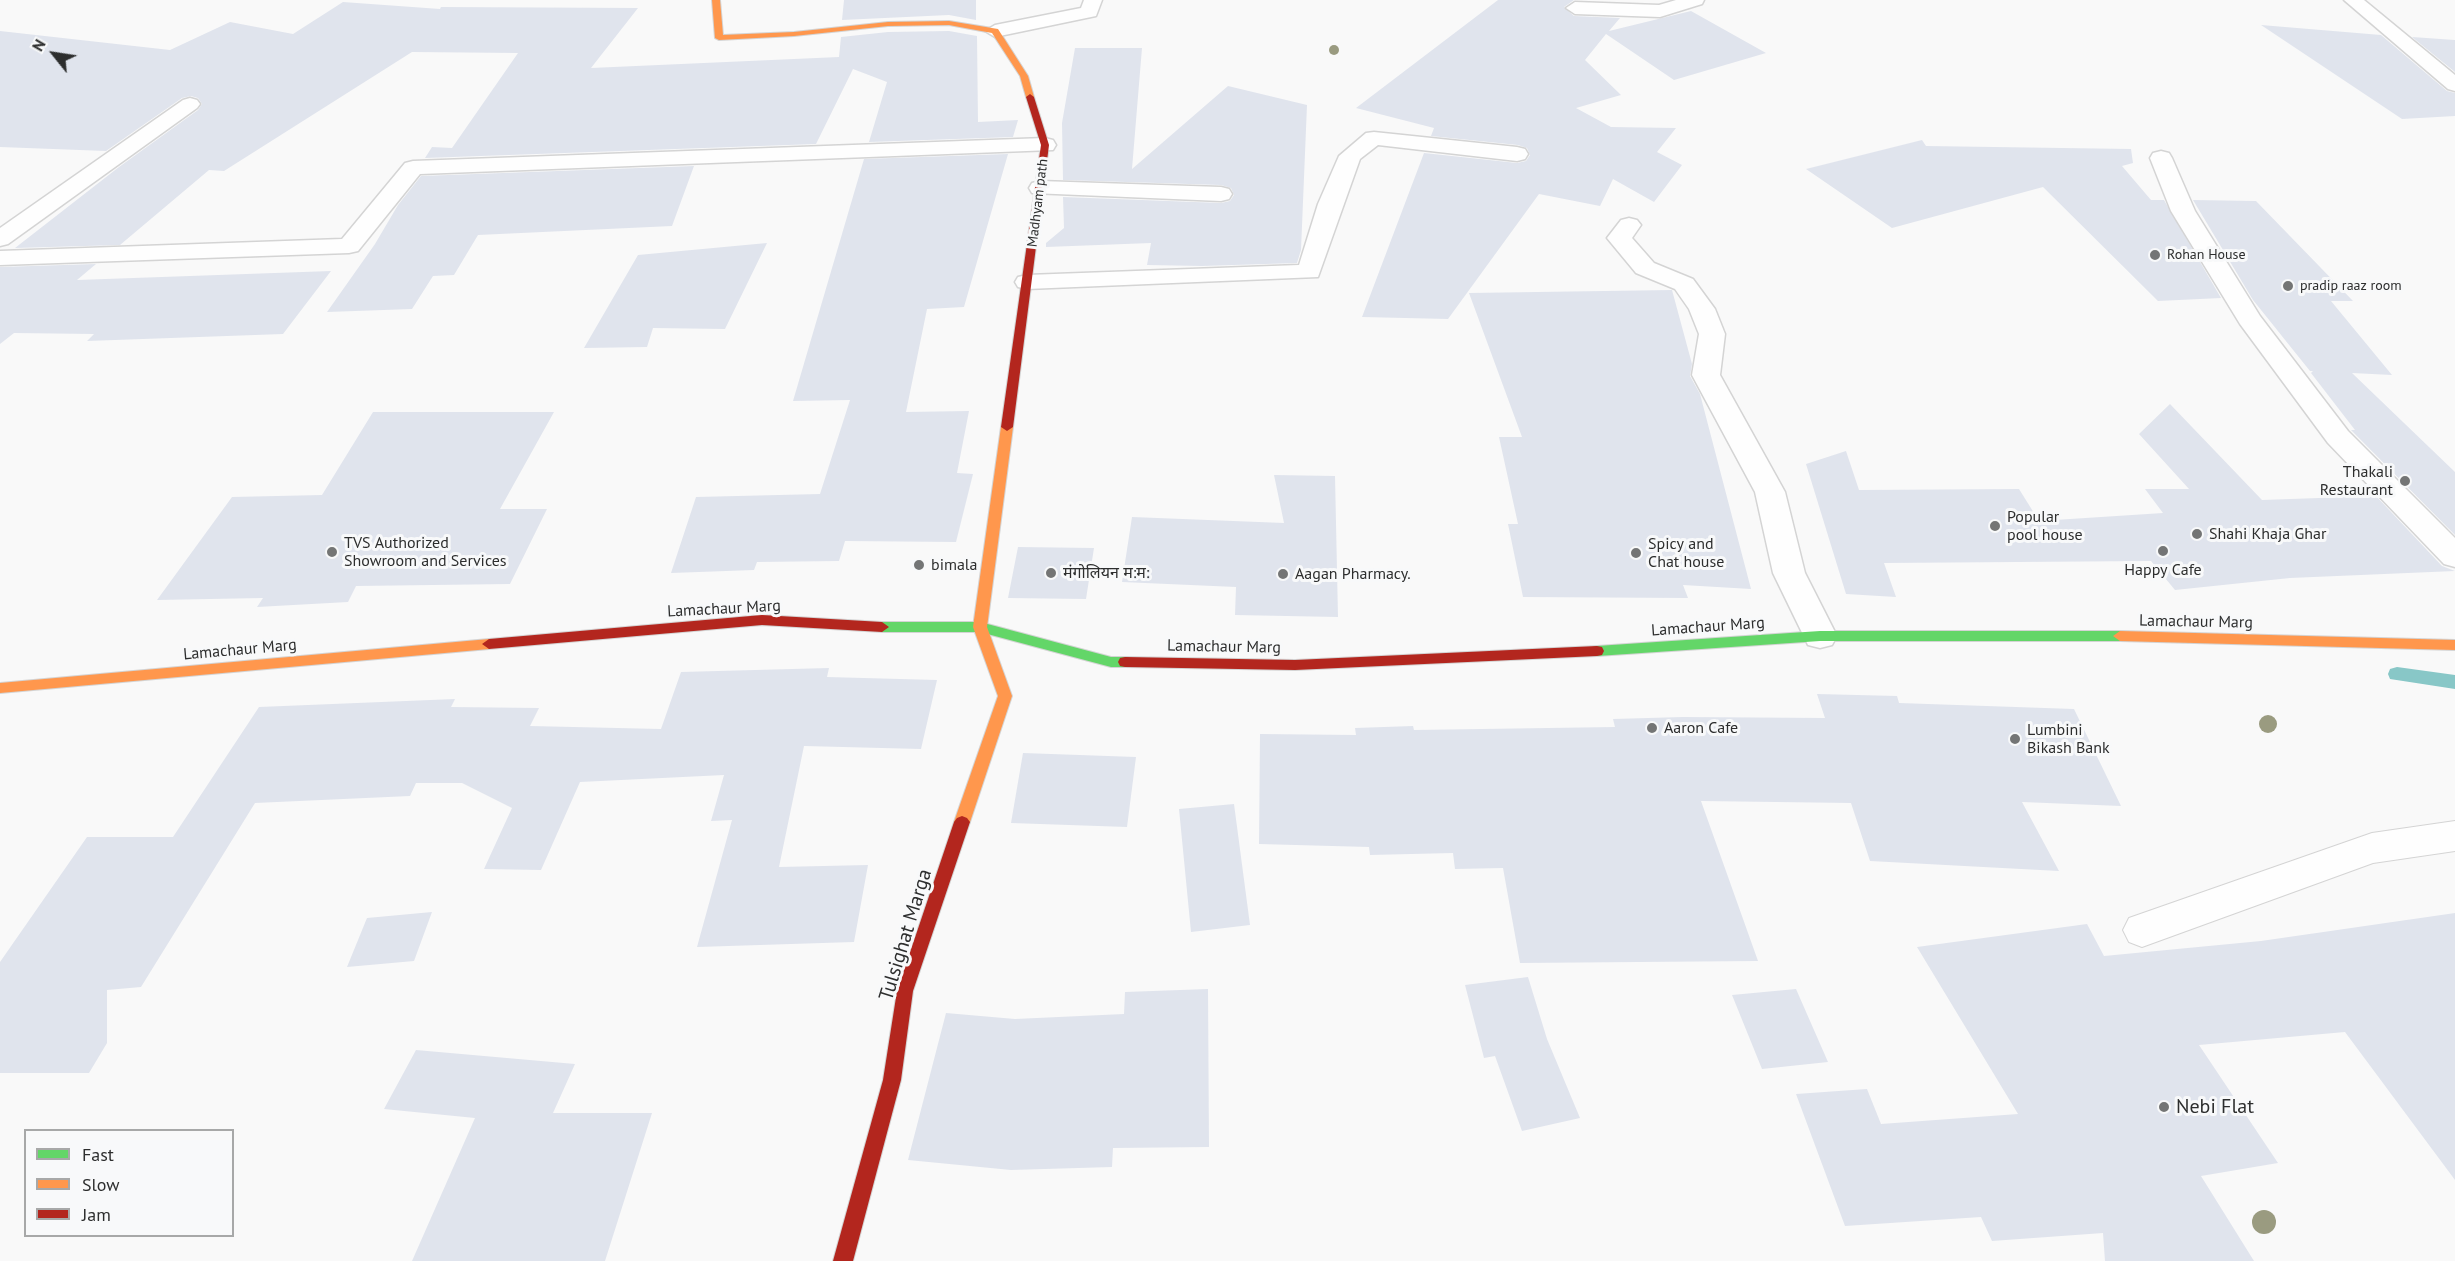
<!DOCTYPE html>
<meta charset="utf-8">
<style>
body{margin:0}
#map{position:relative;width:2455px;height:1261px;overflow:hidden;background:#f9f9f9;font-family:"PT Sans",sans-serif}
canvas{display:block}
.legend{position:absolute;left:24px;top:1129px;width:210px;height:108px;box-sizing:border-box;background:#f8f9fa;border:2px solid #a7a8a8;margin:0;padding:8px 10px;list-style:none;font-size:18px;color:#2d2e2e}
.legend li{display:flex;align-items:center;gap:12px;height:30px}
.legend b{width:30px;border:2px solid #a7a8a8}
.north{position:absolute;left:24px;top:24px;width:60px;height:60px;-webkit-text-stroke:4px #f8f9fa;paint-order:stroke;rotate:300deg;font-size:16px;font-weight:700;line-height:24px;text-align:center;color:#2d2e2e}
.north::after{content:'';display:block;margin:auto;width:21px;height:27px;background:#2d2e2e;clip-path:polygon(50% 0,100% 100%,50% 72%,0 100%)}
</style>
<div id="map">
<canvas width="2455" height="1261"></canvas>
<ul class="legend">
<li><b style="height:8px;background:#63d668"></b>Fast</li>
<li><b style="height:8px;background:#ff974d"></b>Slow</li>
<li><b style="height:8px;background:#b3261e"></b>Jam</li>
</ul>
<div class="north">N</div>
</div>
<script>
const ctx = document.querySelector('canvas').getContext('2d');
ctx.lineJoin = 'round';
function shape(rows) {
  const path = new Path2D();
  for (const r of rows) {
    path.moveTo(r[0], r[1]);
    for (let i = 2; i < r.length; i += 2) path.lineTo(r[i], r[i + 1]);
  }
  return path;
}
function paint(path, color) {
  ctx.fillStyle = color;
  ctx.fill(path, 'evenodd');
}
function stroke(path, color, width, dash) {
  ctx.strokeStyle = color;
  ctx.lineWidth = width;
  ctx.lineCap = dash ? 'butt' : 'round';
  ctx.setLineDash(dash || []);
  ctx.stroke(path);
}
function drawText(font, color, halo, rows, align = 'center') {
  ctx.font = font + ' "PT Sans","Noto Sans Devanagari",sans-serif';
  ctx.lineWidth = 6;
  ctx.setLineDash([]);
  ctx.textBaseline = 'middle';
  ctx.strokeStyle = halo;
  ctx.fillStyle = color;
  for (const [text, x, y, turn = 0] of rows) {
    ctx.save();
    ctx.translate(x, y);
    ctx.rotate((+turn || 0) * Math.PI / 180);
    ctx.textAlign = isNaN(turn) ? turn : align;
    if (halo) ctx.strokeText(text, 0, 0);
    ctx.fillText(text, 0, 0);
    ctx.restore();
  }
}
const stream = shape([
 [2397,667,2455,675,2455,689,2390,679,2388,674,2390,669,2397,667]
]);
const building = shape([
 [844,0,976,0,976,20,949,15,842,20],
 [1498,0,1574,0,1564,7,1574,16,1620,18,1609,31,1691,11,1766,53,1674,80,1606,34,1585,60,1621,95,1576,108,1611,127,1676,128,1657,152,1682,165,1654,202,1613,179,1600,206,1539,194,1448,319,1362,317,1424,153,1517,163,1526,161,1530,155,1527,148,1518,145,1431,136,1434,128,1356,108],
 [343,2,440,9,441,7,638,8,591,68,839,57,841,37,888,32,949,31,977,36,978,122,1018,120,1013,137,869,142,887,82,853,69,816,144,425,158,432,147,452,148,518,53,412,52,224,171,209,170,120,245,15,248,119,167,198,110,202,104,198,98,191,96,182,98,106,151,0,147,0,31,170,50,230,22,293,34],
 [2261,25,2381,35,2447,91,2455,93,2455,116,2402,119],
 [2412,37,2455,40,2455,72],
 [1075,48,1142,48,1132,169,1228,86,1307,105,1301,250,1297,263,1202,266,1147,265,1151,243,1046,247,1046,243,1064,228,1063,197,1221,203,1230,201,1234,195,1231,188,1221,185,1063,180,1062,123],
 [1922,140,1926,146,2131,149,2133,163,2122,166,2151,200,2164,200,2221,298,2158,301,2043,187,1892,228,1806,169],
 [1008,154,964,307,927,309,906,412,969,411,957,473,973,474,956,542,845,541,839,561,757,562,754,570,671,573,696,497,820,494,850,400,793,401,864,159],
 [694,166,672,226,478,235,454,275,433,276,412,309,327,312,375,244,398,205,421,176],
 [2193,200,2256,201,2353,301,2331,301,2392,375,2352,373,2455,472,2455,535,2351,430,2355,430,2311,373,2313,371,2310,371,2253,300],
 [767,243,725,329,653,328,647,347,584,348,638,255],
 [96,264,77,280,331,271,283,334,87,341,94,334,14,333,0,344,0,267],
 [1672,290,1692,364,1690,376,1700,394,1751,589,1683,585,1688,598,1523,597,1508,524,1518,524,1499,437,1522,437,1469,293],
 [2170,404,2262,500,2376,496,2442,566,2455,571,2290,578,2175,590,2151,561,1884,563,1896,597,1846,594,1806,464,1846,451,1859,490,2019,489,2039,521,2163,513,2145,489,2189,489,2139,434],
 [373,412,554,412,500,509,547,509,510,584,356,586,348,602,257,607,263,598,157,600,232,497,322,495],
 [1274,475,1335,476,1338,617,1235,615,1236,587,1122,582,1132,517,1284,523],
 [1018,547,1094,548,1086,599,1008,598],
 [829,668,827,677,937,680,921,749,804,746,779,867,868,865,854,942,697,947,732,820,711,821,724,775,580,782,541,870,484,869,512,808,462,783,416,783,410,796,255,803,141,987,107,990,107,1043,89,1073,0,1073,0,962,87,837,173,837,259,707,455,699,451,707,539,708,530,726,661,729,681,672],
 [1817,694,1897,696,1899,703,2074,709,2121,806,2022,802,2059,871,1870,861,1851,803,1701,801,1758,961,1520,963,1503,868,1455,869,1453,853,1370,855,1369,847,1259,844,1260,734,1356,735,1355,728,1413,726,1414,730,1615,727,1613,719,1683,717,1825,718],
 [1023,753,1136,757,1127,827,1011,823],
 [1234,804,1250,925,1191,932,1179,809],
 [432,912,414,961,347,967,367,918],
 [2455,913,2455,1180,2345,1032,2199,1045,2278,1163,2201,1176,2254,1261,2105,1261,2103,1233,1992,1241,1981,1217,1845,1226,1796,1094,1867,1089,1881,1124,2018,1114,1917,947,2087,924,2104,956,2261,941],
 [1528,977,1547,1039,1580,1118,1522,1131,1495,1056,1484,1058,1465,985],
 [1208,989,1209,1147,1113,1148,1112,1167,1011,1170,908,1160,946,1013,1015,1019,1124,1014,1125,992],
 [1796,989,1828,1062,1762,1069,1732,995],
 [416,1050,575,1064,553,1113,652,1113,605,1261,412,1261,475,1118,384,1109]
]);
const lane = shape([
 [2455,821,2455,851,2373,863,2142,947,2129,942,2123,930,2129,918,2372,833,2455,821]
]);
const street = shape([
 [1084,0,1102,0,1096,16,995,37,985,31,995,25,1081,8,1084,0],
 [1676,0,1704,0,1702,4,1660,17,1575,14,1566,8,1575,2,1659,5,1676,0],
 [2344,0,2364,0,2455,75,2455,91,2448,89,2344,0],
 [190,98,197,100,200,104,197,108,8,244,0,246,0,228,183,100,190,98],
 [1374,132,1517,147,1525,149,1528,154,1525,159,1517,161,1378,145,1360,159,1318,277,1027,289,1018,287,1015,282,1018,277,1027,275,1299,265,1318,204,1339,156,1366,133,1374,132],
 [1045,138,1053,140,1056,145,1053,150,420,174,358,251,349,253,0,265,0,251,342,239,405,163,413,161,1045,138],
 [2161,151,2169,153,2172,158,2195,211,2260,316,2348,431,2455,538,2455,567,2444,564,2328,443,2240,324,2171,211,2150,158,2153,153,2161,151],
 [1040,181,1221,187,1229,189,1232,194,1229,199,1221,201,1032,193,1029,188,1032,183,1040,181],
 [1629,218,1637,220,1641,225,1632,238,1654,263,1693,279,1715,309,1725,334,1720,375,1785,492,1805,573,1837,636,1832,645,1820,648,1808,645,1773,573,1755,492,1692,375,1699,334,1689,309,1675,289,1636,273,1607,238,1621,220,1629,218]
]);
const fast = shape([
 [882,622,980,622,1111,657,1125,657,1130,658,1132,662,1130,666,1125,667,1111,667,980,632,882,632,875,627,882,622],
 [1820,631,2120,631,2127,636,2120,641,1820,641,1597,656,1592,655,1590,651,1592,647,1597,646,1820,631]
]);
const slow = shape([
 [712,0,720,0,723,35,794,32,888,22,949,21,998,29,1028,76,1034,97,1030,100,1026,97,1020,76,992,33,949,25,888,26,794,36,719,40,715,38,712,0],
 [1007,423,1013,427,987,627,1012,696,970,822,967,826,962,828,957,826,954,822,998,696,973,627,1001,427,1007,423],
 [2120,631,2455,640,2455,650,2120,641,2113,636,2120,631],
 [489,639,496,644,489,649,0,693,0,683,489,639]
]);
const jam = shape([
 [1030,94,1034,97,1049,145,1013,427,1007,431,1001,427,1041,145,1026,97,1030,94],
 [762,615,882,622,889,627,882,632,762,625,489,649,482,644,489,639,762,615],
 [1597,646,1602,647,1604,651,1602,655,1597,656,1295,670,1125,667,1120,666,1118,662,1120,658,1125,657,1295,660,1597,646],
 [962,816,967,818,970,822,913,991,901,1080,853,1261,833,1261,883,1080,897,991,954,822,957,818,962,816]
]);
const trees = [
 [1334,50,5],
 [2268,724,9],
 [2264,1222,12]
];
const markers = [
 [2155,255,6,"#747575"],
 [2288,286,6,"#747575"],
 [2405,481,6,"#747575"],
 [1995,526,6,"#747575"],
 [2197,534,6,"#747575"],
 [2163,551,6,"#747575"],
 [332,552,6,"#747575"],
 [1636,553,6,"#747575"],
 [919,565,6,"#747575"],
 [1051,573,6,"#747575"],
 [1283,574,6,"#747575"],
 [1652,728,6,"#747575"],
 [2015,739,6,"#747575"],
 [2164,1107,6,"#747575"]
];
const farStreetnames = [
 ["Madhyam path",1038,203,-83]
];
const farPoinames = [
 ["Rohan House",2167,255],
 ["pradip raaz room",2300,286]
];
const poiNames = [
 ["Thakali",2393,472,"right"],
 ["Restaurant",2393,490,"right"],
 ["Popular",2007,517],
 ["pool house",2007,535],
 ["Shahi Khaja Ghar",2209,534],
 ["TVS Authorized",344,543],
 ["Showroom and Services",344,561],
 ["Spicy and",1648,544],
 ["Chat house",1648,562],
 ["bimala",931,565],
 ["Happy Cafe",2163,570,"center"],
 ["मंगोलियन म:म:",1063,573],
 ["Aagan Pharmacy.",1295,574],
 ["Aaron Cafe",1664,728],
 ["Lumbini",2027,730],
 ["Bikash Bank",2027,748]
];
const streetNames = [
 ["Lamachaur Marg",724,609,-3],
 ["Lamachaur Marg",2196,622,1],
 ["Lamachaur Marg",1708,627,-4],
 ["Lamachaur Marg",1224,647,1],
 ["Lamachaur Marg",240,650,-5]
];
const nearStreetnames = [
 ["Tulsighat Marga",906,935,-73]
];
const nearPoinames = [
 ["Nebi Flat",2176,1107]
];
paint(stream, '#88c7c7');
paint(building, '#e0e4ed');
stroke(lane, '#d4d4d4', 2);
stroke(street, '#d4d4d4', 3);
stroke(fast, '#d4d4d4', 2);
stroke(slow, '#d4d4d4', 2);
stroke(jam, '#d4d4d4', 2);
paint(lane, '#fefefe');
paint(street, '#fefefe');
paint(fast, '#63d668');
paint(slow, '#ff974d');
paint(jam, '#b3261e');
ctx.fillStyle = '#9a9b80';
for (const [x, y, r] of trees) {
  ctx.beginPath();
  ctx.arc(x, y, r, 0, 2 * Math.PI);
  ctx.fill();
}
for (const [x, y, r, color] of markers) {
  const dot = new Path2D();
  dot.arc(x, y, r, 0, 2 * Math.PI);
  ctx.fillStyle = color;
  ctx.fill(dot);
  stroke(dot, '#f8f9fa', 2);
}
drawText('14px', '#2d2e2e', '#f8f9fa', farStreetnames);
drawText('14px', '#2d2e2e', '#f8f9fa', farPoinames, 'left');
drawText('16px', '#2d2e2e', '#f8f9fa', poiNames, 'left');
drawText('16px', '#2d2e2e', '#f8f9fa', streetNames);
drawText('20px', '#2d2e2e', '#f8f9fa', nearStreetnames);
drawText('20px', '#2d2e2e', '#f8f9fa', nearPoinames, 'left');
</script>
